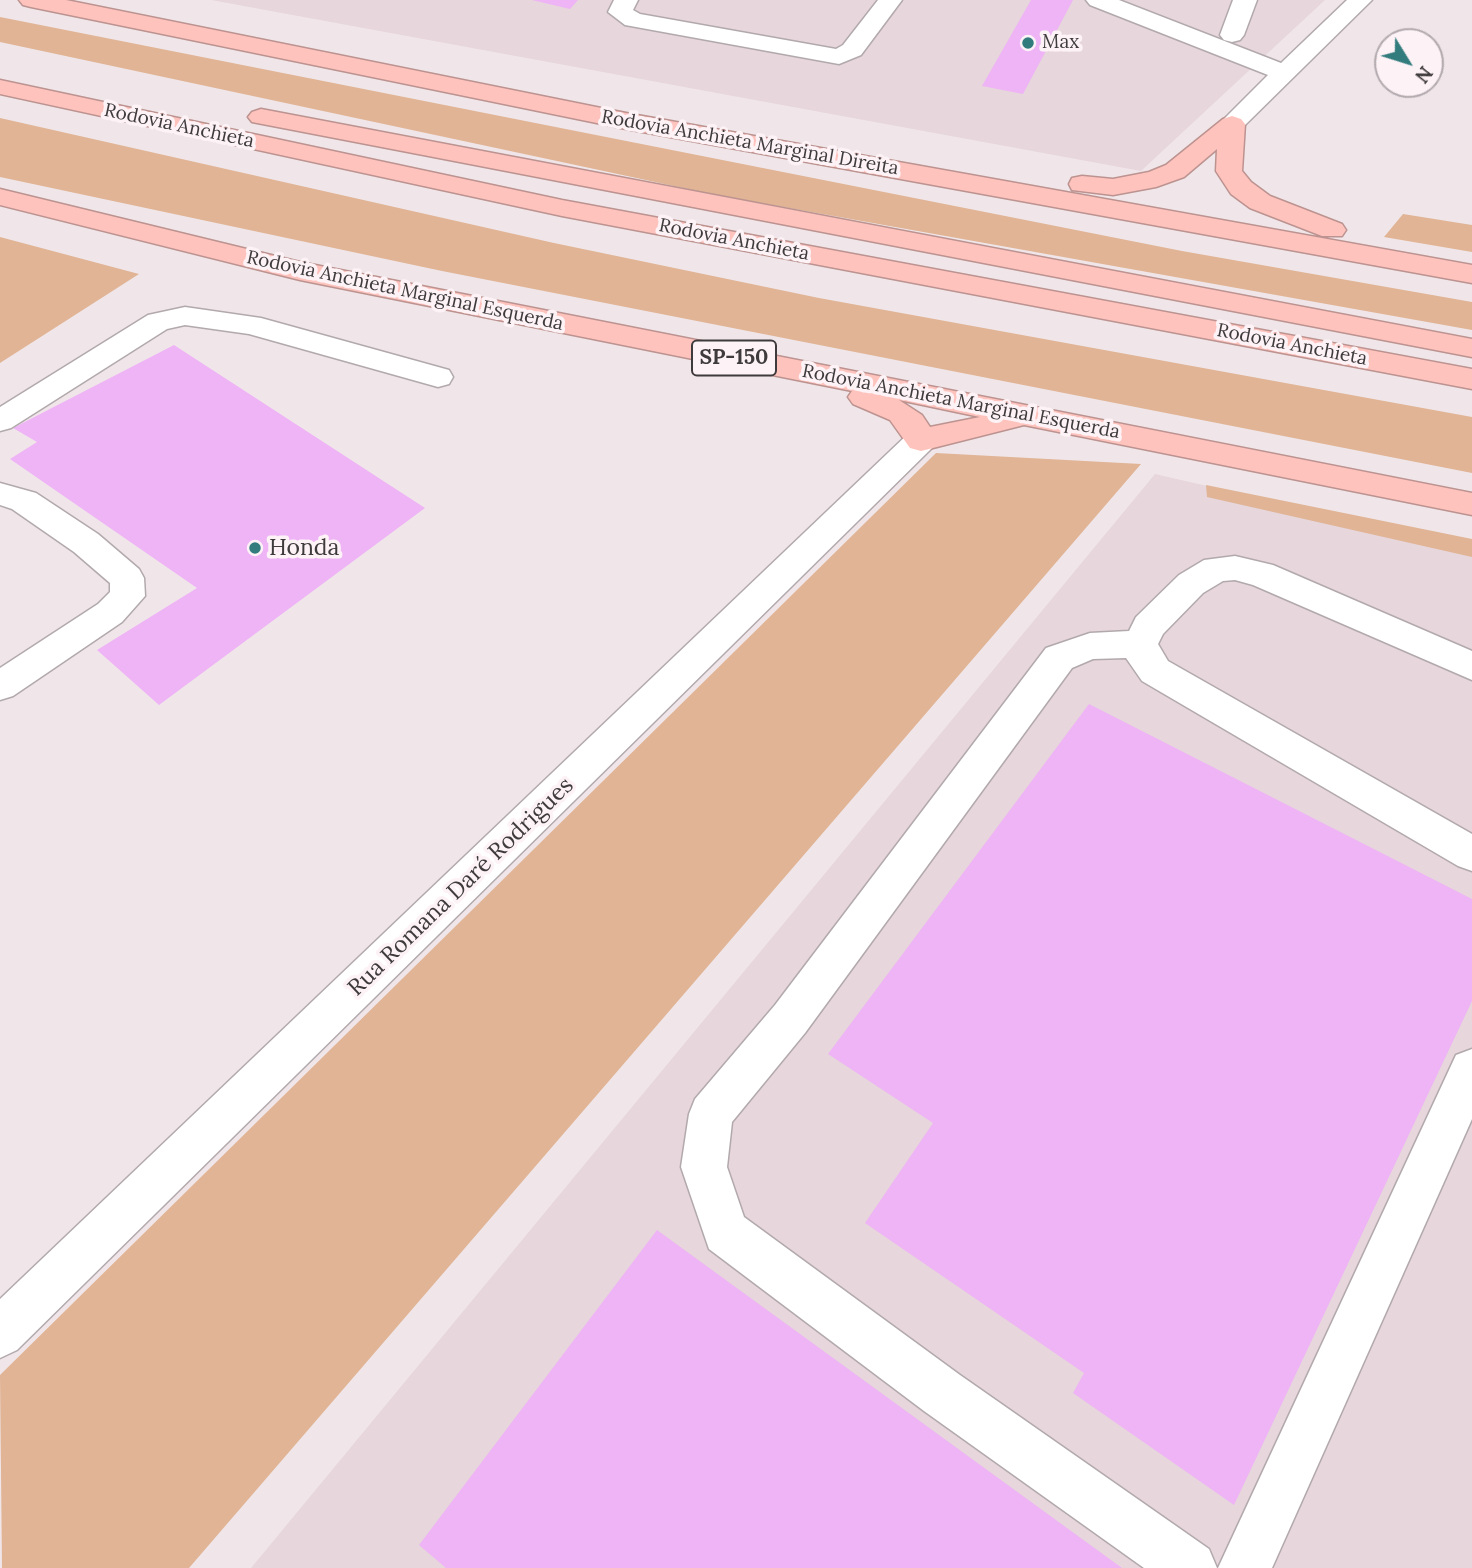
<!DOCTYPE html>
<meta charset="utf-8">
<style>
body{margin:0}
#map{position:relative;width:1472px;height:1568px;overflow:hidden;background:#f0e6e9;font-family:Lora,serif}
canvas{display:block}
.north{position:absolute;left:1374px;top:28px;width:70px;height:70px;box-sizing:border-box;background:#fdf3f7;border:2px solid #b1a9ad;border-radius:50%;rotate:128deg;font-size:19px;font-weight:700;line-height:28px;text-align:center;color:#3f3b3d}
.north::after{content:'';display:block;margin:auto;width:24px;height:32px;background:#337c7d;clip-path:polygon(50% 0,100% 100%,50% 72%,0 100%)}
</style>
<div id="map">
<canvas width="1472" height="1568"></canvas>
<div class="north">N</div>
</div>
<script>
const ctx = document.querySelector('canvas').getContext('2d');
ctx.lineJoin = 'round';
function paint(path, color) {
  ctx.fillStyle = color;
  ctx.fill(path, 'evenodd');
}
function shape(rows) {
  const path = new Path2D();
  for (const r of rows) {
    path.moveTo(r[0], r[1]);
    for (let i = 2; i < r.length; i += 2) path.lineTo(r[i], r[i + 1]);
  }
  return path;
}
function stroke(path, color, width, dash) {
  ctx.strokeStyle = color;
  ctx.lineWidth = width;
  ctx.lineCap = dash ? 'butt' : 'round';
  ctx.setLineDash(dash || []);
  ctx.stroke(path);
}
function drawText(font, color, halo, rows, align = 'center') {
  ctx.font = font + ' Lora,serif';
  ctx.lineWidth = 7;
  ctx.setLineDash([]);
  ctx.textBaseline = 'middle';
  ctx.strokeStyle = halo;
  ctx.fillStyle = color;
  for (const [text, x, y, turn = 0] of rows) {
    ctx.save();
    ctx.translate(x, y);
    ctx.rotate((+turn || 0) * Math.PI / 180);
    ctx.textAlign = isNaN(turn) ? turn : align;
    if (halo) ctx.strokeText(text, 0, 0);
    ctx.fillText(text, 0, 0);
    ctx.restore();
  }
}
const built = shape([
 [211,0,1325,0,1141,171],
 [1155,474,1472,547,1472,1568,251,1568]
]);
const green = shape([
 [0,17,1182,251,1472,302,1472,330,716,195,0,42],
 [0,118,554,243,819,298,1472,417,1472,473,442,271,0,177],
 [1403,214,1472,225,1472,252,1384,237],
 [0,237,139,274,0,363],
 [936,453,1141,464,189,1568,2,1568,0,1375],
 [1206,485,1472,539,1472,557,1207,497]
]);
const building = shape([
 [532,0,578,0,570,9],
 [1031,0,1073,0,1023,94,982,86],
 [174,345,425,508,159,705,97,650,197,588,10,459,37,442,13,428],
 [1089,704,1472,899,1472,1001,1234,1505,1073,1393,1084,1373,865,1223,933,1123,828,1054],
 [657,1230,1122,1568,446,1568,419,1545]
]);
const minor = shape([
 [614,0,638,0,633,10,640,14,836,49,843,45,878,0,902,0,861,55,839,64,625,25,608,12,614,0],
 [1086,0,1119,0,1281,63,1347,0,1372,0,1241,129,1232,132,1223,129,1219,124,1268,75,1090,5,1086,0],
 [1233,0,1257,0,1244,35,1240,40,1232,42,1224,40,1220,35,1233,0],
 [185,307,261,318,449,370,453,377,449,384,438,387,249,334,185,325,167,329,11,428,0,431,0,407,148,315,185,307],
 [921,429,932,432,937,440,932,448,17,1350,0,1358,0,1299,910,432,921,429],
 [0,483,36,493,98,534,139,569,144,578,145,596,122,622,13,696,0,700,0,668,98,604,110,592,110,583,74,552,12,509,0,505,0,483],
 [1235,556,1273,565,1472,651,1472,680,1253,585,1235,580,1223,581,1203,593,1163,634,1158,644,1168,661,1472,834,1472,871,1458,866,1142,681,1126,658,1093,659,1072,668,805,1033,732,1122,727,1167,744,1217,960,1375,1209,1549,1217,1568,1144,1568,924,1411,709,1249,681,1167,689,1114,695,1099,775,1005,1046,648,1090,633,1129,631,1136,617,1179,575,1204,560,1235,556],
 [1472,1049,1472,1119,1272,1568,1218,1568,1456,1055,1472,1049]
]);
const highway = shape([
 [19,0,66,0,626,113,1472,265,1472,283,626,129,31,7,23,5,19,0],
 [0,80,562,200,1472,369,1472,389,562,216,0,94,0,80],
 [261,109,1472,339,1472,357,252,122,248,117,252,112,261,109],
 [1232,116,1241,119,1245,124,1242,171,1251,182,1270,196,1342,224,1346,230,1342,236,1322,236,1250,208,1231,194,1216,171,1217,149,1184,177,1156,187,1113,195,1072,190,1069,184,1072,178,1082,176,1113,179,1149,172,1166,165,1223,119,1232,116],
 [0,189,300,262,1472,493,1472,515,1024,425,921,451,910,448,890,420,853,404,848,397,852,391,300,280,0,205,0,189],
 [899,400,980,417,930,427,922,415,899,400]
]);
const markers = [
 [1028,43,7,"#337c7d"],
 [255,548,7,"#337c7d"]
];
const farPoinames = [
 ["Max",1042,43]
];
const farStreetnames = [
 ["Rodovia Anchieta",179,126,12],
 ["Rodovia Anchieta Marginal Direita",750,143,10],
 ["Rodovia Anchieta",734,240,11],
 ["Rodovia Anchieta Marginal Esquerda",405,291,12],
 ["Rodovia Anchieta",1292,345,11],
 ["Rodovia Anchieta Marginal Esquerda",961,402,11]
];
const shields = [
 [734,358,84]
];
const shieldNames = [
 ["SP-150",734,358]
];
const poiNames = [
 ["Honda",269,548]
];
const streetNames = [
 ["Rua Romana Daré Rodrigues",461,887,-44]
];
paint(built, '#e7d6db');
paint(green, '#e0b495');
paint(building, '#eeb4f6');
stroke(minor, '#b2a9ac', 3);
stroke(highway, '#bc9390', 3);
paint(minor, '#fff');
paint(highway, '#ffc3bd');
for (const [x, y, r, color] of markers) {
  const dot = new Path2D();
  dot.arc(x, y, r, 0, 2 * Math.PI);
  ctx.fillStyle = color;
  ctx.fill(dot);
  stroke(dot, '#fdf3f7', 2.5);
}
drawText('19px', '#3f3b3d', '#fdf3f7', farPoinames, 'left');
drawText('19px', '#3f3b3d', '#fdf3f7', farStreetnames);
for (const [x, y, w] of shields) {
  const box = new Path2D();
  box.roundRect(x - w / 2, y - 17.5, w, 35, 5);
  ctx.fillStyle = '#fdf3f7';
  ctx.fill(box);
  stroke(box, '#3f3b3d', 2);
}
drawText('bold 21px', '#3f3b3d', null, shieldNames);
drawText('23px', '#3f3b3d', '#fdf3f7', poiNames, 'left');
drawText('23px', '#3f3b3d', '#fdf3f7', streetNames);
</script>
